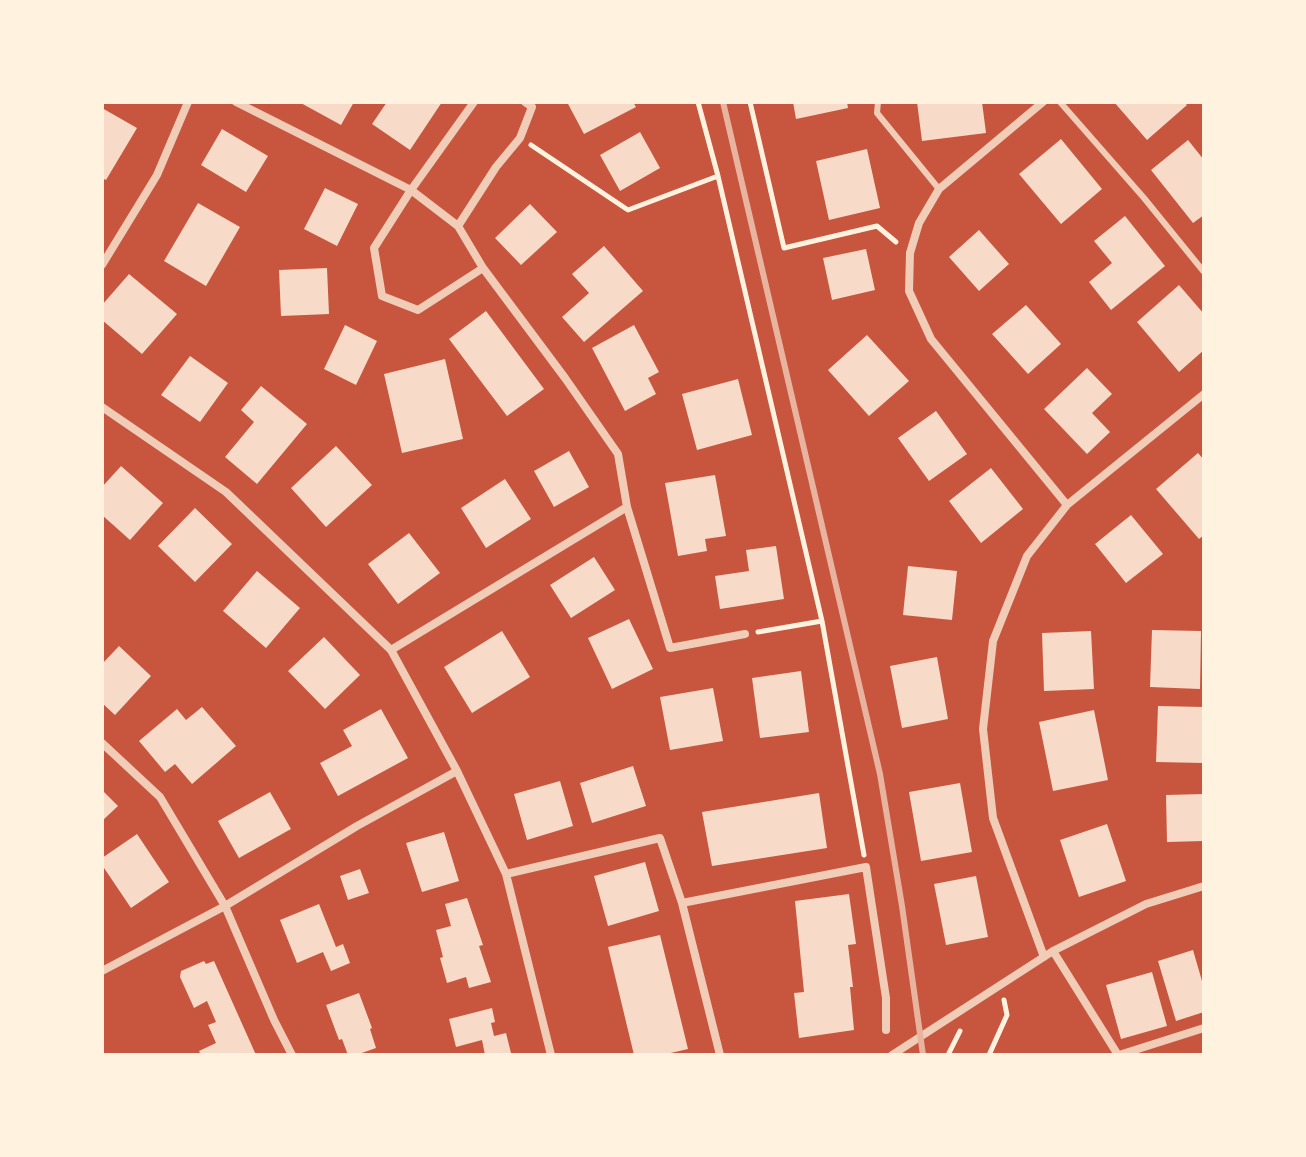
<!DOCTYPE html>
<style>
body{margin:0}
#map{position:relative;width:1306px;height:1157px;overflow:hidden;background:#c8553d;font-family:"Exo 2",sans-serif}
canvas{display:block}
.frame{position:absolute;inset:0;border:104px solid #fff3e0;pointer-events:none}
</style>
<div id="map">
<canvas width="1306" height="1157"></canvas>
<div class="frame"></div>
</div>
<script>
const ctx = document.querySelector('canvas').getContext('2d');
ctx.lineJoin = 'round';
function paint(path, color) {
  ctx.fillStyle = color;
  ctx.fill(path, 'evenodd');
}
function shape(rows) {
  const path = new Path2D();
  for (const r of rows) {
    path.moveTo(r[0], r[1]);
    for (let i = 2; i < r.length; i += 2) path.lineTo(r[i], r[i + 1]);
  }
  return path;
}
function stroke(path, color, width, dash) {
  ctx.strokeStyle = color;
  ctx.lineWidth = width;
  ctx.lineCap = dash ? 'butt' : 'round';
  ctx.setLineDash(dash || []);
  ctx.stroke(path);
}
const building = shape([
 [299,102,354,102,341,125],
 [387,102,442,102,410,150,372,124],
 [567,102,633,102,636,107,584,134],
 [793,102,847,102,848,108,796,119],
 [917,102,982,102,986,133,922,141],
 [1114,102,1184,102,1187,105,1147,140],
 [102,108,137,128,106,180,102,178],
 [222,129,268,156,246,192,201,165],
 [640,132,660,168,620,191,600,155],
 [1061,139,1102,189,1061,224,1019,174],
 [1188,140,1204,160,1204,215,1193,223,1151,170],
 [867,149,880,208,829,220,816,161],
 [325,188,358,204,337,246,304,229],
 [198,203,240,227,206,286,164,261],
 [530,204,557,232,521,265,495,238],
 [1125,216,1165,266,1111,310,1089,282,1112,263,1094,241],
 [979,230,1009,264,979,291,949,257],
 [604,246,643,291,584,342,562,317,589,293,572,274],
 [866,249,875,290,832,300,823,258],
 [327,268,329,314,281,316,279,270],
 [129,274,177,314,142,354,102,320,102,305],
 [1179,285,1204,314,1204,350,1179,372,1137,322],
 [1026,305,1061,344,1028,374,992,334],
 [486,311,544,389,507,416,449,339],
 [345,325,377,341,356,385,324,369],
 [634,325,659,372,648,378,656,394,625,411,592,348],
 [867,335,909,381,869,416,828,370],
 [190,356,228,383,200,422,161,395],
 [445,359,463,439,402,453,384,374],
 [1087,368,1112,394,1092,413,1110,432,1087,454,1044,409],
 [738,379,752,435,697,450,682,394],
 [261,386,307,424,257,484,225,457,254,422,241,410],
 [936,411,967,454,929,481,898,438],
 [336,446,372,485,326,527,291,488],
 [569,451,589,487,554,507,534,471],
 [1198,453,1204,460,1204,535,1199,539,1156,489],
 [121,466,163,503,130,540,102,515,102,487],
 [991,468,1023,509,981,543,949,501],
 [715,475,726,536,705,539,707,551,678,556,665,483],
 [505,479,531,519,486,548,461,508],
 [195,508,232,544,195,582,158,546],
 [1131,515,1163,554,1126,583,1095,544],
 [409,533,440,573,398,604,368,564],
 [776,546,784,599,720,609,715,576,749,571,746,550],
 [594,557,615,590,571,618,550,585],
 [908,566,957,571,952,620,903,615],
 [257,571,300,608,266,648,223,611],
 [629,619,653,669,612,689,588,638],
 [1152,630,1201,631,1200,689,1150,687],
 [502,631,530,677,472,713,444,667],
 [1091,631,1094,689,1044,691,1042,633],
 [324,637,360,675,325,709,288,671],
 [119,646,151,676,115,715,102,703,102,664],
 [937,657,948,719,902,728,890,666],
 [801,671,809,732,760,738,752,678],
 [713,688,723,741,670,750,660,697],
 [1158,706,1204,707,1204,763,1156,762],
 [202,707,236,746,192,784,175,764,165,772,139,741,177,709,186,720],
 [381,709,408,758,338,796,320,763,352,746,343,730],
 [1094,710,1108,780,1053,791,1039,722],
 [633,766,646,806,592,823,580,783],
 [560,781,573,826,527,840,514,794],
 [960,783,972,852,921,861,909,792],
 [102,790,118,806,102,821],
 [270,792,291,829,239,858,218,821],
 [819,793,827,848,712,866,702,812],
 [1204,794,1204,841,1167,842,1166,795],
 [1107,824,1126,881,1079,897,1060,840],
 [444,832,459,881,422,892,406,843],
 [137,834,169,882,131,908,102,865,102,858],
 [645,862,659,911,608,926,594,876],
 [360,869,369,893,348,900,340,876],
 [976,876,988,937,946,945,934,884],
 [849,894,856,944,848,945,853,987,850,987,854,1030,799,1038,794,993,804,992,795,901],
 [467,898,483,945,479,946,491,982,469,988,466,977,447,983,440,958,443,957,436,930,451,926,445,904],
 [319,904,336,947,343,944,350,963,331,971,323,952,297,963,280,920],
 [660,935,688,1049,662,1055,634,1055,608,947],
 [1193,950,1204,988,1204,1012,1176,1021,1158,961],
 [204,961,206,964,214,961,256,1055,201,1055,199,1051,216,1043,208,1025,216,1022,207,1001,194,1008,180,977,181,971],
 [1152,972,1167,1026,1121,1039,1106,985],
 [359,993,372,1028,370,1029,376,1048,356,1055,348,1055,342,1039,339,1040,326,1005],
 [492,1008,495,1022,491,1023,494,1036,506,1033,511,1053,485,1055,482,1040,456,1047,449,1019]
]);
const path = shape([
 [698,102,718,176,822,621,864,855],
 [750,102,784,248,877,226,896,242],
 [531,145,628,210,718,176],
 [758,632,822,621],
 [948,1055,960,1031],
 [989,1055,1007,1015,1004,1000]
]);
const service = shape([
 [878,102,877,113,939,189],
 [1060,102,1144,198,1204,272]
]);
const minor = shape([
 [236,102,411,190,458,226],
 [474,102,411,190,374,248,382,296,418,310,483,268],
 [525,102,532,107,520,138,496,167,458,226,483,268,565,378,618,454,627,507],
 [1043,102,939,189,919,223,910,253,909,291,931,339,1067,505],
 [102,265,157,175,188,102],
 [102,407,226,492,391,650,457,771,506,874,551,1055],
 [391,650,627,507,670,648,745,634],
 [102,743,160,797,225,906,274,1020,292,1055],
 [506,874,660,838,682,903,720,1055],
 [682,903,866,867,886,998,886,1030],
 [1053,951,1118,1055],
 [1044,957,993,818,983,729,993,641,1027,556,1067,505,1204,394],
 [102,971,225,906,357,826,457,771],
 [892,1055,1053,951,1146,904,1204,886],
 [1119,1055,1204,1028]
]);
const rail = shape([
 [723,102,880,774,902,906,923,1055]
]);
paint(building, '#f7dbc8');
stroke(path, '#fff3e0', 5);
stroke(service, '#f1ccb7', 6);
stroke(minor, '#f1ccb7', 8);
stroke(rail, '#e9b49f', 6);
</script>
